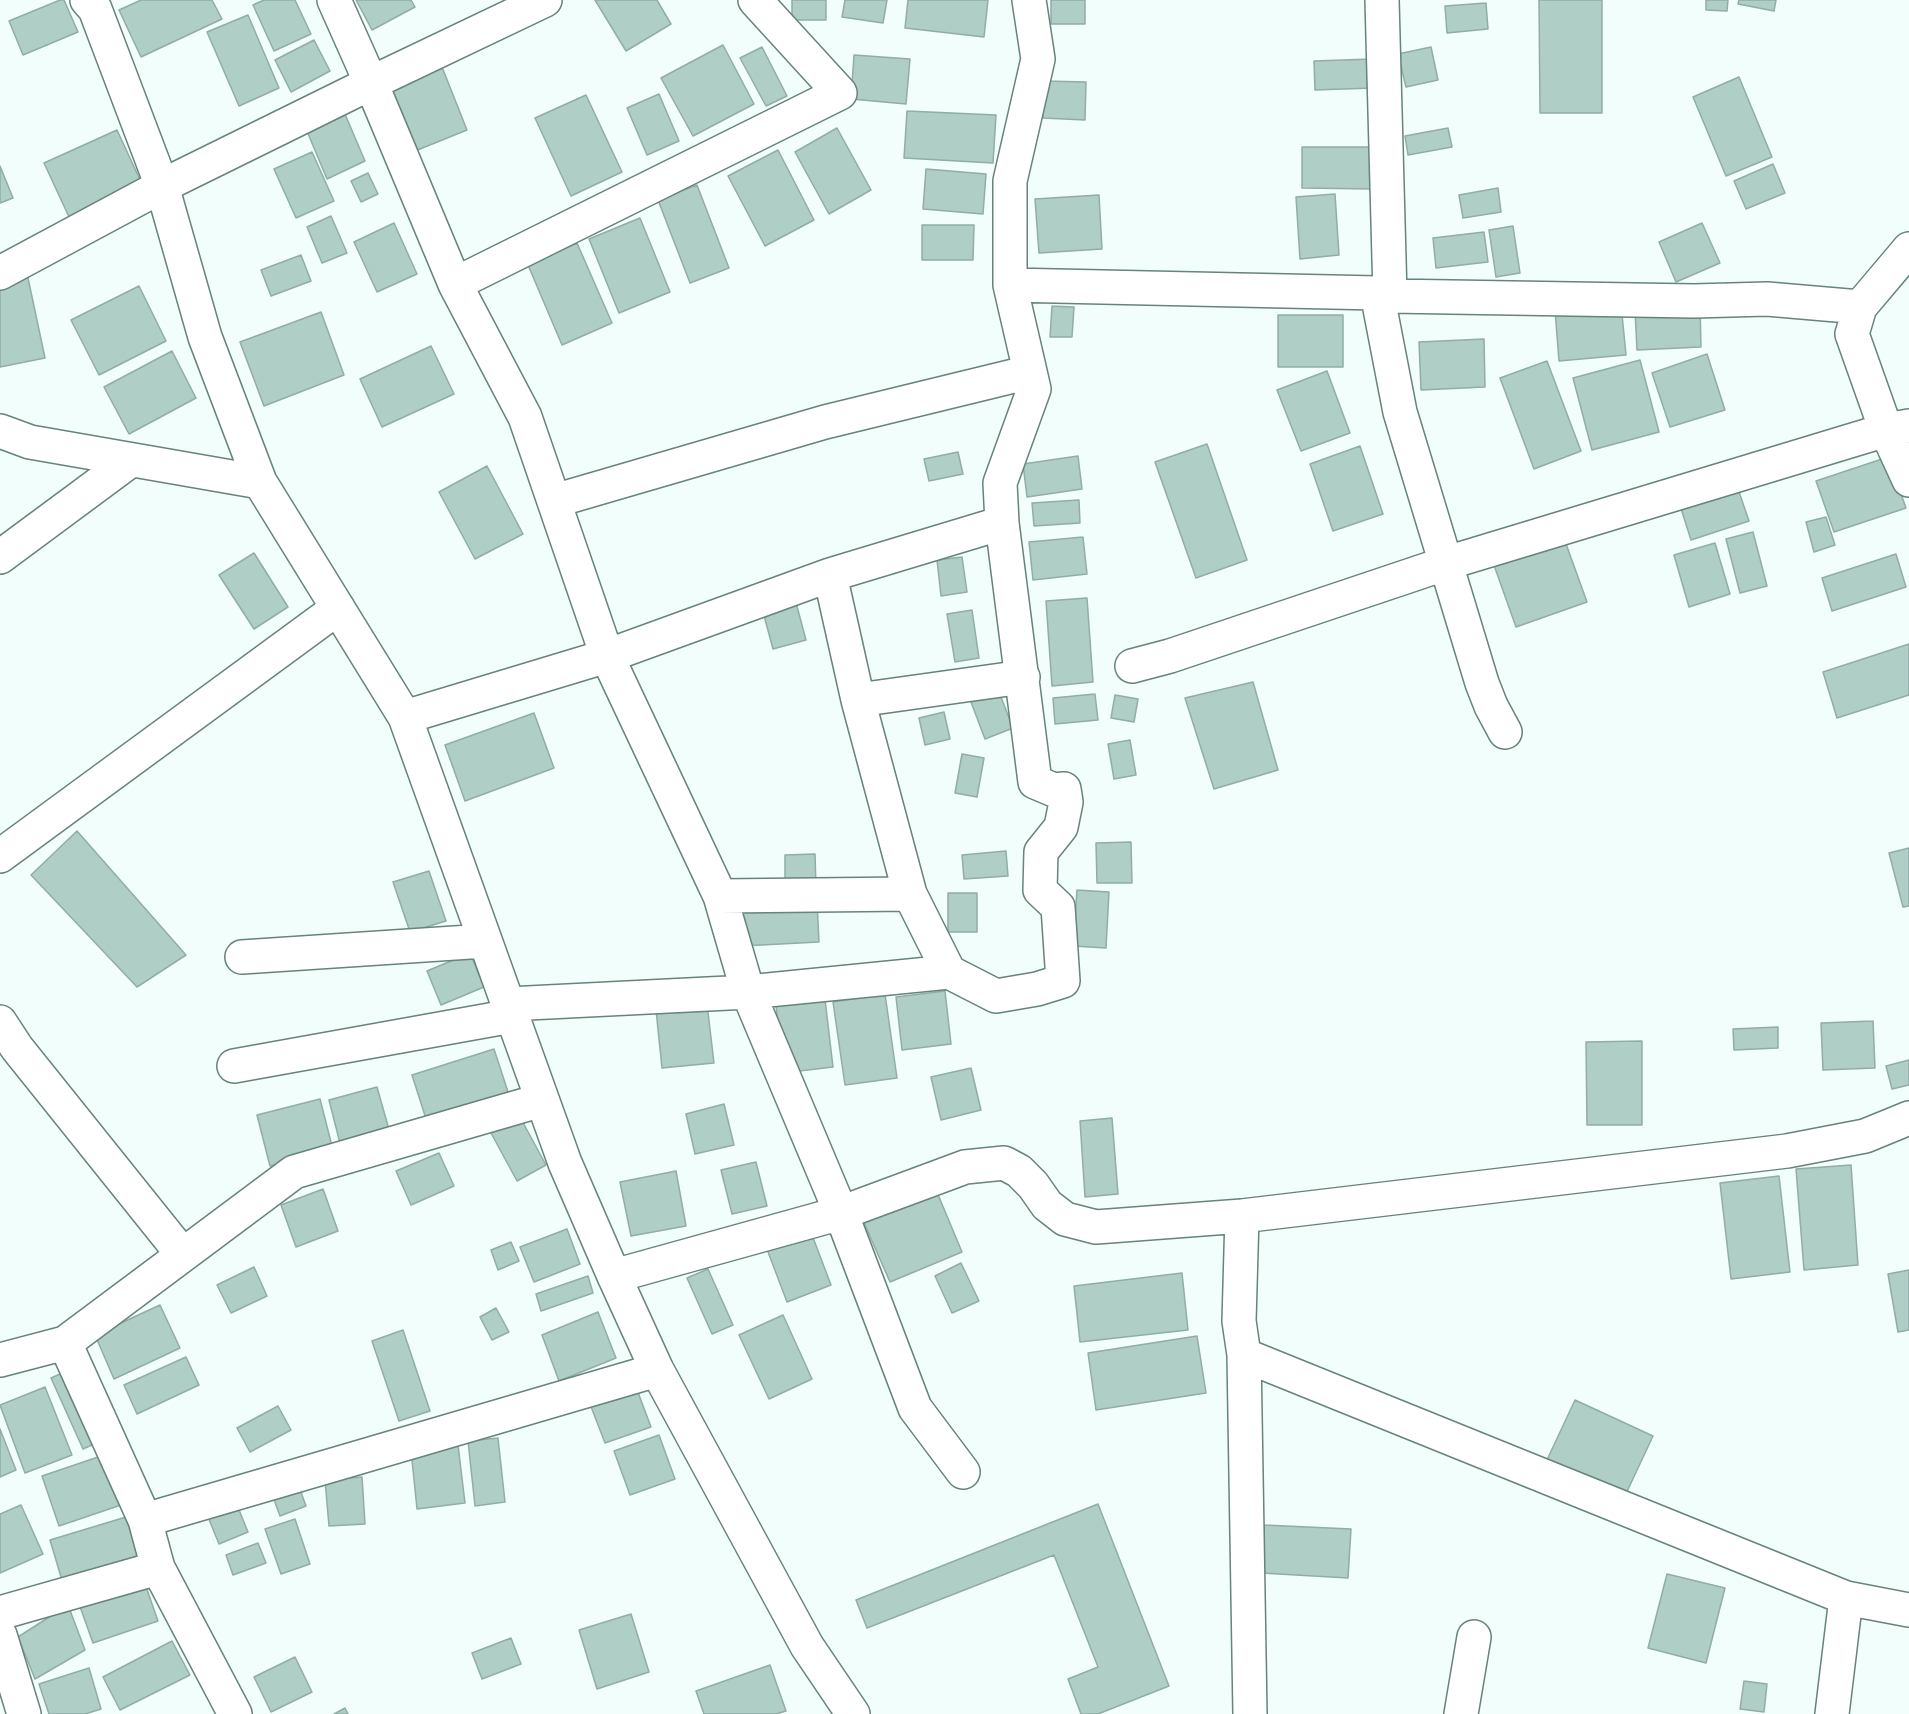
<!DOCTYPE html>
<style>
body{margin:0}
canvas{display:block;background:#f2fefb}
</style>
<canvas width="1909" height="1714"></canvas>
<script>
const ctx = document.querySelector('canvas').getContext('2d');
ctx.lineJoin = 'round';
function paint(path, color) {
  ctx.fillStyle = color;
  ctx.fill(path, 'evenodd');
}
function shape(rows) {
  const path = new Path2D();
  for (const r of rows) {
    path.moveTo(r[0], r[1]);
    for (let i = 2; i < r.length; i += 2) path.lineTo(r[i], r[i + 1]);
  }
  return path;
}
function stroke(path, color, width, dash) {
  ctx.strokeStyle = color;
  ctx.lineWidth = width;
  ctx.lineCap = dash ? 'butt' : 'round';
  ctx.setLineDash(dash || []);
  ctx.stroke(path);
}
const building = shape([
 [60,0,64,0,78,32,23,55,9,21,60,0],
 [141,0,212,0,222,19,141,57,119,10,141,0],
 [264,0,295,0,311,34,274,51,253,5,264,0],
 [356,0,411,0,415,7,372,30,356,0],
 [595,0,657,0,671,24,626,51,595,0],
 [792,0,826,0,826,20,792,20,792,0],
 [845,0,887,0,883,23,842,17,845,0],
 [908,0,988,0,984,37,905,28,908,0],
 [1051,0,1085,0,1085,24,1051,24,1051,0],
 [1539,0,1602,0,1602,113,1540,113,1539,0],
 [1706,0,1728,0,1727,11,1706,10,1706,0],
 [1739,0,1776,0,1774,11,1738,4,1739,0],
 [1486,3,1488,29,1447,33,1445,6,1486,3],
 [248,15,279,88,239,106,207,32,248,15],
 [314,40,330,71,291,92,275,60,314,40],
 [723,45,754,104,693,136,661,78,723,45],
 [762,47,787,96,766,106,740,58,762,47],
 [1431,47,1438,80,1406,87,1398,54,1431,47],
 [854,55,910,59,906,104,851,99,854,55],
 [1372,59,1373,88,1315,90,1314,61,1372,59],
 [442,67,467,130,415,151,390,88,442,67],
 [1739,77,1772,157,1726,176,1693,97,1739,77],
 [1044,81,1086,82,1085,120,1043,118,1044,81],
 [659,94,679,141,647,155,627,108,659,94],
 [586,95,622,172,571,196,535,118,586,95],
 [342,107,365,161,327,179,304,124,342,107],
 [907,111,996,115,993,163,904,158,907,111],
 [837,128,871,190,829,214,795,152,837,128],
 [1448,128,1452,147,1408,155,1405,136,1448,128],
 [117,130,142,184,69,217,44,163,117,130],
 [1302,147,1373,147,1373,189,1302,188,1302,147],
 [778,150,814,220,765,246,728,176,778,150],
 [312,152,334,201,296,218,274,169,312,152],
 [1773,164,1785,193,1746,209,1734,181,1773,164],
 [0,166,13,198,0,203,0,166],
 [926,169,986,174,983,214,923,209,926,169],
 [368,173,378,194,361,202,351,181,368,173],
 [697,185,729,268,690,283,658,200,697,185],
 [1498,188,1501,212,1463,218,1459,195,1498,188],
 [1335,194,1339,255,1300,259,1296,197,1335,194],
 [1099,195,1102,249,1039,253,1035,199,1099,195],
 [331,216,347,253,322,263,307,227,331,216],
 [640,218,670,292,619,313,589,239,640,218],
 [394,223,417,274,377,292,354,242,394,223],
 [1702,223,1720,263,1676,282,1659,242,1702,223],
 [922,225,974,225,973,260,922,260,922,225],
 [1513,226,1520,273,1496,277,1489,230,1513,226],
 [1484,232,1488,262,1436,268,1433,238,1484,232],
 [577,243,612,323,562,345,528,265,577,243],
 [301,255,311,281,271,296,261,270,301,255],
 [28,278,45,358,0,367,0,284,28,278],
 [139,286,166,341,99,375,71,320,139,286],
 [1621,304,1626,355,1559,361,1555,310,1621,304],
 [1052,306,1074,307,1072,337,1050,337,1052,306],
 [1700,307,1701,347,1637,350,1635,310,1700,307],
 [321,312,344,375,264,406,240,342,321,312],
 [1278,315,1343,315,1343,367,1278,367,1278,315],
 [1484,339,1485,387,1421,390,1419,342,1484,339],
 [431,346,454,394,382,427,360,379,431,346],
 [172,351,196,398,129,434,104,387,172,351],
 [1707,354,1725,410,1670,427,1652,373,1707,354],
 [1640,360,1659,432,1592,450,1573,378,1640,360],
 [1547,361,1581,451,1534,469,1500,378,1547,361],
 [1327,371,1350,433,1301,451,1277,390,1327,371],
 [1207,444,1247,560,1196,578,1155,462,1207,444],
 [1360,446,1383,514,1333,531,1310,464,1360,446],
 [958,452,963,474,929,481,924,459,958,452],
 [1078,456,1082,489,1027,497,1023,464,1078,456],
 [1888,457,1906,508,1834,532,1816,481,1888,457],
 [487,466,523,534,475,559,439,492,487,466],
 [1734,477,1749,521,1691,540,1677,496,1734,477],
 [1079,500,1080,523,1034,526,1032,503,1079,500],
 [1826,517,1835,545,1814,552,1806,522,1826,517],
 [1561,530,1587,602,1516,627,1490,554,1561,530],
 [1753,532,1767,586,1740,593,1726,539,1753,532],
 [1083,537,1087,574,1033,580,1029,542,1083,537],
 [1715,543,1730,594,1689,607,1674,555,1715,543],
 [254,553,288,607,254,629,219,575,254,553],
 [1896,554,1906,587,1832,611,1822,578,1896,554],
 [962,557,967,592,941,596,937,560,962,557],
 [1087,598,1093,682,1052,686,1046,601,1087,598],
 [795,599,806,640,773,649,762,608,795,599],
 [972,610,979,658,955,662,947,614,972,610],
 [1909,644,1909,695,1837,718,1823,672,1909,644],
 [1253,682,1278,770,1214,789,1185,698,1253,682],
 [999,692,1013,728,985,739,971,702,999,692],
 [1095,694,1098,720,1055,724,1053,698,1095,694],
 [1115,695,1138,699,1134,722,1111,718,1115,695],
 [944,712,950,739,925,745,919,718,944,712],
 [534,713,554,768,465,801,445,745,534,713],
 [1130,740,1136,775,1114,779,1108,744,1130,740],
 [962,754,984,758,977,797,955,793,962,754],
 [77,831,186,955,137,987,31,875,77,831],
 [1131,842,1132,883,1097,883,1096,843,1131,842],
 [1909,848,1909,906,1903,907,1889,853,1909,848],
 [1006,851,1008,876,964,879,962,855,1006,851],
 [815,854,816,888,785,888,785,855,815,854],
 [429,871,446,921,410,932,393,882,429,871],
 [1077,890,1109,892,1106,948,1073,946,1077,890],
 [948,893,977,893,977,932,948,932,948,893],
 [817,901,819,942,742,946,740,904,817,901],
 [470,953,484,987,441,1005,427,971,470,953],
 [824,991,833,1067,783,1073,775,996,824,991],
 [945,991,951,1044,902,1050,896,997,945,991],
 [885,994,897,1078,845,1085,833,1002,885,994],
 [707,1004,714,1063,662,1068,656,1010,707,1004],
 [1873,1021,1875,1068,1823,1070,1821,1023,1873,1021],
 [1778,1027,1778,1048,1734,1050,1733,1029,1778,1027],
 [1642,1041,1642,1125,1587,1125,1586,1042,1642,1041],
 [494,1049,509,1095,427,1122,412,1075,494,1049],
 [1909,1060,1909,1085,1892,1089,1886,1066,1909,1060],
 [971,1068,981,1110,941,1120,931,1077,971,1068],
 [377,1087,390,1133,341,1147,329,1100,377,1087],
 [320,1099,333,1150,270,1166,257,1115,320,1099],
 [724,1104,734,1145,695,1154,686,1114,724,1104],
 [520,1117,546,1165,517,1181,491,1133,520,1117],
 [1112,1118,1118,1194,1085,1197,1080,1121,1112,1118],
 [439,1153,454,1186,411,1205,396,1171,439,1153],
 [756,1162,767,1206,732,1214,721,1170,756,1162],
 [1851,1165,1858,1265,1804,1270,1796,1169,1851,1165],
 [676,1171,686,1226,631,1236,620,1182,676,1171],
 [1779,1176,1790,1272,1731,1279,1720,1183,1779,1176],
 [934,1185,962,1252,890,1282,861,1216,934,1185],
 [323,1189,338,1231,296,1247,281,1205,323,1189],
 [809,1227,831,1285,787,1302,765,1244,809,1227],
 [567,1229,580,1264,534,1282,520,1247,567,1229],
 [511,1242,519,1261,498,1270,491,1250,511,1242],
 [961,1263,979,1301,952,1313,935,1276,961,1263],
 [254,1267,267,1296,231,1313,217,1285,254,1267],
 [708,1269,733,1325,712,1334,687,1278,708,1269],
 [1909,1270,1909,1330,1898,1332,1888,1274,1909,1270],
 [1182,1273,1188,1330,1080,1342,1074,1286,1182,1273],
 [588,1276,593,1293,541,1311,536,1294,588,1276],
 [160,1305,180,1348,114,1379,95,1335,160,1305],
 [496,1308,509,1332,492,1340,480,1317,496,1308],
 [598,1312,616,1358,559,1381,542,1335,598,1312],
 [783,1315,812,1379,769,1399,739,1335,783,1315],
 [403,1330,430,1411,399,1421,372,1341,403,1330],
 [1197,1336,1206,1393,1096,1410,1088,1353,1197,1336],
 [186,1357,199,1385,137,1414,124,1385,186,1357],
 [69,1370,101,1441,83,1449,51,1378,69,1370],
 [45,1387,72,1455,25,1473,0,1405,45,1387],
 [636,1387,651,1427,605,1443,590,1404,636,1387],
 [1575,1400,1653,1436,1624,1498,1546,1462,1575,1400],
 [278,1406,291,1430,250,1452,237,1428,278,1406],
 [0,1429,16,1470,0,1477,0,1429],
 [659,1435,675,1479,630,1495,614,1451,659,1435],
 [498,1438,505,1502,475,1506,468,1441,498,1438],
 [458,1445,465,1503,417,1509,411,1450,458,1445],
 [104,1455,121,1505,59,1526,42,1476,104,1455],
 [362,1477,365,1524,329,1526,325,1480,362,1477],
 [298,1484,306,1506,280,1516,272,1494,298,1484],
 [1098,1504,1169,1686,1098,1714,1081,1714,1068,1679,1098,1667,1054,1555,867,1628,856,1600,1098,1504],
 [21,1505,43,1554,0,1573,0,1514,21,1505],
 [237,1505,248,1532,219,1544,208,1517,237,1505],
 [126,1517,141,1564,64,1587,50,1540,126,1517],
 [295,1519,310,1564,281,1574,265,1529,295,1519],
 [1264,1525,1351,1529,1348,1578,1261,1573,1264,1525],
 [258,1543,266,1563,233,1575,226,1555,258,1543],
 [1667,1574,1725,1588,1706,1663,1648,1648,1667,1574],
 [143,1578,158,1621,93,1643,78,1601,143,1578],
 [68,1605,85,1650,35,1679,18,1637,68,1605],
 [631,1614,649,1672,597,1689,579,1630,631,1614],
 [511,1638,521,1664,482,1679,472,1653,511,1638],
 [172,1641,190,1675,120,1710,103,1677,172,1641],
 [295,1657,312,1692,271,1712,254,1677,295,1657],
 [770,1665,786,1711,776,1714,704,1714,696,1691,770,1665],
 [89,1668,101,1709,85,1714,49,1714,39,1684,89,1668],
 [1744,1681,1767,1684,1764,1712,1740,1709,1744,1681],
 [345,1708,348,1714,334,1714,345,1708]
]);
const minor = shape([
 [87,0,95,9,162,186,205,337,260,482],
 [334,0,371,83,455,284,525,417,607,656,720,896,748,992,841,1213,915,1408,963,1472],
 [1029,0,1038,59,1010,181,1010,285,1377,293,1390,296,1694,301,1767,299,1860,307],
 [1382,0,1390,296],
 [1909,249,1860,307,1852,334,1886,430,1909,480],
 [0,273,162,186,371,83,545,0],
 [455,284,840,93,755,0],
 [1377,293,1400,412,1482,683,1491,706,1505,732],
 [0,431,30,442,260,482,405,717,607,656,830,575,1002,523,1000,483,1034,389,1010,285],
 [554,501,825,422,1030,372],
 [0,557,131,460],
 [830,575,858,700,910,894,949,972],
 [1132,666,1170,656,1447,563,1886,430,1909,426],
 [858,700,1023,677],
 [405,717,565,1163,614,1276,657,1370,807,1646,853,1714],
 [0,856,338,608],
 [720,896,910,894],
 [242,957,485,941],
 [508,1004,748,992,949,972,996,996,1037,989,1063,981,1058,907,1040,890,1041,852,1061,827,1066,802,1064,789,1054,790,1035,782,1002,523],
 [0,1022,17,1048,183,1255],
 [234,1066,512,1016],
 [1242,1216,1239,1321,1244,1355,1250,1714],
 [614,1276,841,1213,965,1167,1004,1163,1019,1171,1033,1185,1047,1205,1065,1219,1096,1227,1242,1216,1787,1151,1865,1136,1909,1118],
 [65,1343,145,1520,158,1568,235,1714],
 [1244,1355,1846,1598,1909,1610],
 [0,1360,65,1343,294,1172,542,1100],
 [145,1520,657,1370],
 [0,1613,158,1568],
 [0,1635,24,1714],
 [1461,1714,1474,1637],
 [1832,1714,1846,1598]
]);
paint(building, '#afcec6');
stroke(building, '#90ada6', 1.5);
stroke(minor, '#66837c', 36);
stroke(minor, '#fff', 33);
</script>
